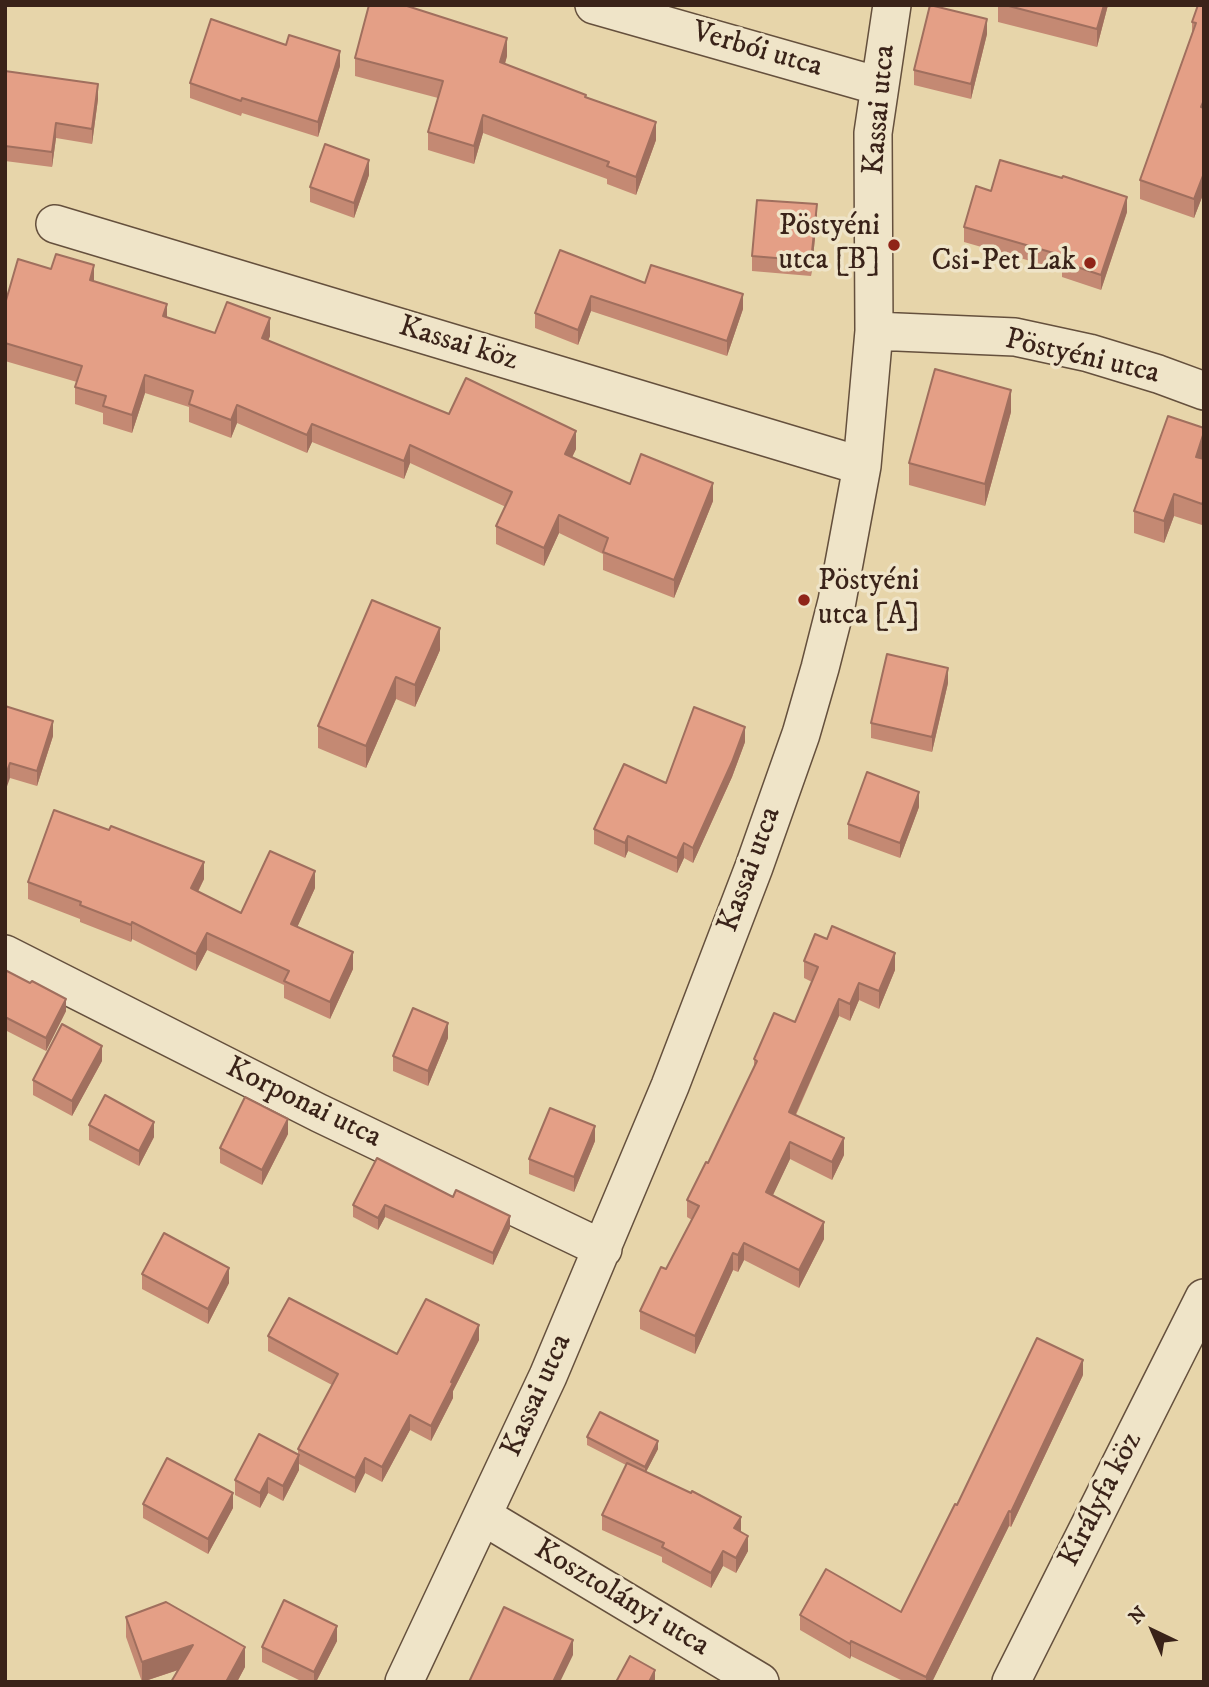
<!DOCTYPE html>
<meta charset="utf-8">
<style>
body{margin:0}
#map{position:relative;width:1209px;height:1687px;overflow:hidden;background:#e7d5aa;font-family:"IM FELL DW Pica",serif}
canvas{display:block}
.frame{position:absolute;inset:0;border:7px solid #3a2319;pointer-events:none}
.north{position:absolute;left:1118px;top:1596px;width:70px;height:70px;-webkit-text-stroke:5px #efe4c8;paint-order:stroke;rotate:316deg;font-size:19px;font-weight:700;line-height:28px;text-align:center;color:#3a2319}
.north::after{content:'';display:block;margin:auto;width:24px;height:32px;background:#3a2319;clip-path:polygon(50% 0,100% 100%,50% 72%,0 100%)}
</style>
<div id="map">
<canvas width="1209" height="1687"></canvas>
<div class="frame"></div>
<div class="north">N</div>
</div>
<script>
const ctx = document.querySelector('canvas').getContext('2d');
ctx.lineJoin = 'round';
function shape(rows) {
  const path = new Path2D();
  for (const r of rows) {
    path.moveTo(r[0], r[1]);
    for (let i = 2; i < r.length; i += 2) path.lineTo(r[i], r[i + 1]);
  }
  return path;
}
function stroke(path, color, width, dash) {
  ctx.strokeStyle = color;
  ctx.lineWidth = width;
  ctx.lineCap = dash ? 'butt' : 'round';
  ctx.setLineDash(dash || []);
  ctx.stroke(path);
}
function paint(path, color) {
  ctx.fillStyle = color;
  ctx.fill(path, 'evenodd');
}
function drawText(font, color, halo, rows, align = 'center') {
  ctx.font = font + ' "IM FELL DW Pica",serif';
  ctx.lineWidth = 7;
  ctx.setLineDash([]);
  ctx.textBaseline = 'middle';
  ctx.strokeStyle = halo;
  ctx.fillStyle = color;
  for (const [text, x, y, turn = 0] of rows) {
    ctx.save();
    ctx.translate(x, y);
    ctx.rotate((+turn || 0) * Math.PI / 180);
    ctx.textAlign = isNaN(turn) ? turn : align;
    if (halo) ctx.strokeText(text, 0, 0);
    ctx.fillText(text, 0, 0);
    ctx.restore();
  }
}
const street = shape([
 [594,5,879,86],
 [55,224,862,466],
 [874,331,1015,337,1089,353,1158,374,1204,391],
 [5,954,319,1113,603,1249],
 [483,1516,760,1682],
 [404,1682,548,1376,670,1086,754,867,801,734,820,668,837,601,862,466,874,331,873,133,892,5],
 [1011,1682,1204,1298]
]);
const wall = shape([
 [998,5,1108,5,1097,47,998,22],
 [1204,5,1204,192,1194,218,1140,199,1140,180,1192,33,1192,22],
 [987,34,971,99,914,85,914,70],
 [507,56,505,64,586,98,656,140,636,195,607,184,607,179,483,133,474,164,428,150,428,132,438,98,355,76,355,58],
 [340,66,318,137,242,113,241,116,190,98,190,83],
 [5,71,98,99,92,144,56,138,52,167,5,161],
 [369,175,354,218,310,202,310,187],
 [991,191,1127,212,1101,290,1062,277,1062,270,964,242,964,227],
 [817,219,811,276,752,271,752,256],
 [560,250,645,283,743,309,727,356,591,311,578,345,535,328,535,313],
 [94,281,167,317,215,333,270,336,268,341,449,414,576,449,572,457,630,484,713,501,674,598,603,570,603,554,559,533,544,566,496,544,496,526,506,507,410,463,404,479,312,442,307,453,237,423,231,438,189,422,189,407,145,393,132,433,103,424,103,413,75,404,75,387,77,382,5,361,5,304],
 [1011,412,985,506,909,485,909,463],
 [1204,428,1204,454,1202,459,1204,459,1204,521,1202,525,1174,516,1164,543,1134,533,1134,511],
 [440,650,415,707,396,699,366,768,318,748,318,726],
 [948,683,932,752,871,738,871,723],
 [5,706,53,736,37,786,10,778],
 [745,742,732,777,693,863,684,858,677,873,628,851,625,858,594,844,594,829,666,783],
 [919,807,900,858,848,839,848,824],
 [204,879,198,892,241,913,315,888,297,927,353,969,330,1019,284,998,284,985,207,950,196,971,132,939,131,942,80,922,80,919,28,899,28,882],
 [804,961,895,970,879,1009,859,1000,850,1021,839,1016,796,1115,844,1155,832,1180,790,1159,772,1196,824,1239,799,1288,744,1260,738,1272,733,1270,695,1354,640,1329,640,1311,666,1269,692,1220,687,1217,687,1200,708,1163,754,1067,754,1059,795,1022,812,982,804,978],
 [5,970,66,1011,46,1051,5,1030],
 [448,1038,428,1086,393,1071,393,1056],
 [102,1061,72,1116,33,1095,33,1080],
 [89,1125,154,1137,139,1166,89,1140],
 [288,1134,262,1185,220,1163,220,1148],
 [595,1141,574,1192,529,1174,529,1159],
 [377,1158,510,1228,493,1265,385,1217,378,1230,353,1217,353,1205],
 [142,1274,229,1283,208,1324,142,1289],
 [268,1336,397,1354,479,1340,453,1391,453,1398,431,1441,410,1430,382,1482,365,1473,355,1493,299,1464,299,1470,283,1501,268,1493,260,1508,235,1495,235,1480,298,1455,298,1449,332,1385,268,1351],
 [1083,1375,1011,1527,1009,1526,932,1682,905,1682,851,1656,850,1659,800,1630,800,1615,901,1612,957,1505],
 [587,1437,658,1449,646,1472,741,1532,748,1551,736,1573,723,1566,711,1588,662,1562,662,1557,602,1530,602,1515,626,1465,587,1445],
 [143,1504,233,1508,208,1554,143,1518],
 [126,1617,245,1667,237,1682,171,1682,178,1670,142,1682,126,1637],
 [337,1641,316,1682,303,1682,262,1662,262,1647]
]);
const shadedWall = shape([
 [1104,5,1108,5,1097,47,1097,29],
 [987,19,987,34,971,99,971,84],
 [507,38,507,56,500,80,500,62],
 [340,51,340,66,318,137,318,122],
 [98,84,98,99,92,144,92,129],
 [483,115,483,133,474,164,474,146],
 [656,122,656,140,636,195,636,177],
 [56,123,56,138,52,167,52,152],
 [369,160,369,175,354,218,354,203],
 [1204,173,1204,192,1194,218,1194,199],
 [1127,197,1127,212,1101,290,1101,275],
 [817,204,817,219,811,276,811,261],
 [94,265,94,283,90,280],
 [743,294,743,309,727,356,727,341],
 [591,296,591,311,578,345,578,330],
 [167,304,167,322,163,316],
 [270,318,270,336,262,356,262,338],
 [145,375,145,393,132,433,132,415],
 [1011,390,1011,412,985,506,985,484],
 [237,405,237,423,231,438,231,420],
 [312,424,312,442,307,453,307,435],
 [576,431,576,449,565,472,565,454],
 [1204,432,1204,454,1196,478,1196,457],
 [410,445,410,463,404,479,404,461],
 [713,483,713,501,674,598,674,580],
 [1174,494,1174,516,1164,543,1164,521],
 [1204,499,1204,521,1202,525,1202,504],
 [559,515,559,533,544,566,544,548],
 [440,628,440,650,415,707,415,685],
 [948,668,948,683,932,752,932,737],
 [396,677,396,699,366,768,366,746],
 [53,721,53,736,37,786,37,771],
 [745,727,745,742,732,777,693,863,693,848],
 [10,763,10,778,5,792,5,777],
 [919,792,919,807,900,858,900,843],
 [628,836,628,851,625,858,625,843],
 [684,843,684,858,677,873,677,858],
 [204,862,204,879,191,905,191,888],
 [315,871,315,888,291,941,291,924],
 [132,922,132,939,131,942,131,925],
 [207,933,207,950,196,971,196,954],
 [353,952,353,969,330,1019,330,1002],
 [895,953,895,970,879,1009,879,991],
 [859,983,859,1000,850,1021,850,1004],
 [66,999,66,1011,46,1051,46,1038],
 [839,999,839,1016,789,1129,789,1112],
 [448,1023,448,1038,428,1086,428,1071],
 [102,1046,102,1061,72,1116,72,1101],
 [288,1119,288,1134,262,1185,262,1170],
 [154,1122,154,1137,139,1166,139,1151],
 [595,1126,595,1141,574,1192,574,1177],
 [844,1138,844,1155,832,1180,832,1162],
 [790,1142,790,1159,766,1210,766,1192],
 [385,1205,385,1217,378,1230,378,1218],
 [510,1216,510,1228,493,1265,493,1253],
 [824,1222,824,1239,799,1288,799,1270],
 [744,1243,744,1260,738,1272,738,1255],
 [733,1253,733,1270,695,1354,695,1336],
 [229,1268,229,1283,208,1324,208,1309],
 [479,1325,479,1340,453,1391,453,1398,431,1441,431,1426,451,1382],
 [1083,1360,1083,1375,1011,1527,1011,1512],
 [410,1415,410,1430,382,1482,382,1467],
 [658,1441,658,1449,645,1474,645,1467],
 [299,1455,299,1470,283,1501,283,1486],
 [365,1458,365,1473,355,1493,355,1478],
 [268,1478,268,1493,260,1508,260,1493],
 [233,1493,233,1508,208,1554,208,1539],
 [1009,1511,1009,1526,932,1682,926,1682,926,1677],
 [741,1517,741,1532,734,1528],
 [748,1536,748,1551,736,1573,736,1558],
 [723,1551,723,1566,711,1588,711,1573],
 [337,1626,337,1641,316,1682,314,1682,314,1672],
 [573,1640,573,1655,560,1682,553,1682],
 [851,1641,851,1656,850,1659,850,1644],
 [193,1645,193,1665,142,1682,142,1662],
 [245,1647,245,1667,237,1682,226,1682],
 [655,1670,655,1682,649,1682]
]);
const building = shape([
 [369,5,404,5,507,38,500,62,586,95,585,97,656,122,636,177,607,166,609,162,483,115,474,146,428,132,443,81,355,58,369,5],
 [930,5,987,19,971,84,914,70,930,5],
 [1005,5,1104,5,1097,29,1005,5],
 [1198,5,1204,5,1204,100,1201,107,1204,108,1204,173,1194,199,1140,180,1196,23,1192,22,1198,5],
 [211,19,286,45,289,35,340,51,318,122,242,98,241,101,190,83,211,19],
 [5,71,98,84,92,129,56,123,52,152,5,146,5,71],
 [325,144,369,160,354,203,310,187,325,144],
 [1000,160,1062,178,1063,176,1127,197,1101,275,1062,262,1064,256,964,227,976,186,991,191,1000,160],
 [757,200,817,204,811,261,752,256,757,200],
 [560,250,645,283,651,265,743,294,727,341,591,296,578,330,535,313,560,250],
 [56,254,94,265,90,280,167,304,163,316,215,333,227,302,270,318,262,338,449,414,466,378,576,431,565,454,630,484,641,454,713,483,674,580,603,552,608,538,559,515,544,548,496,526,512,492,410,445,404,461,312,424,307,435,237,405,231,420,189,404,193,391,145,375,132,415,103,406,106,396,75,387,82,366,5,343,5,304,18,259,51,269,56,254],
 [935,369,1011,390,985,484,909,463,935,369],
 [1168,416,1204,428,1204,432,1196,457,1204,459,1204,499,1202,504,1174,494,1164,521,1134,511,1168,416],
 [372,600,440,628,415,685,396,677,366,746,318,726,372,600],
 [887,654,948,668,932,737,871,723,887,654],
 [5,706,53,721,37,771,10,763,5,777,5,706],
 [694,707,745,727,732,762,693,848,684,843,677,858,628,836,625,843,594,829,624,764,666,783,694,707],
 [867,772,919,792,900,843,848,824,867,772],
 [54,810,109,830,111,826,204,862,191,888,241,913,270,851,315,871,291,924,353,952,330,1002,284,981,289,971,207,933,196,954,132,922,131,925,80,905,81,902,28,882,54,810],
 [832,926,895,953,879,991,859,983,850,1004,839,999,789,1112,844,1138,832,1162,790,1142,766,1192,824,1222,799,1270,744,1243,738,1255,733,1253,695,1336,640,1311,661,1267,666,1269,699,1206,687,1200,706,1162,708,1163,757,1061,754,1059,774,1013,795,1022,818,967,804,961,815,934,827,939,832,926],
 [5,970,30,983,32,981,66,999,46,1038,5,1017,5,970],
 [413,1008,448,1023,428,1071,393,1056,413,1008],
 [62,1024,102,1046,72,1101,33,1080,62,1024],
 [105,1095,154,1122,139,1151,89,1125,105,1095],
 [245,1097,288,1119,262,1170,220,1148,245,1097],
 [550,1108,595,1126,574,1177,529,1159,550,1108],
 [377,1158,453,1197,456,1190,510,1216,493,1253,385,1205,378,1218,353,1205,377,1158],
 [164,1233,229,1268,208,1309,142,1274,164,1233],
 [289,1298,397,1354,426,1299,479,1325,451,1382,453,1383,431,1426,410,1415,382,1467,365,1458,355,1478,298,1449,338,1374,268,1336,289,1298],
 [1037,1338,1083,1360,1011,1512,1009,1511,926,1677,851,1641,850,1644,800,1615,826,1569,901,1612,955,1504,957,1505,1037,1338],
 [600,1412,658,1441,645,1467,587,1437,600,1412],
 [259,1434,299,1455,283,1486,268,1478,260,1493,235,1480,259,1434],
 [167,1458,233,1493,208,1539,143,1504,167,1458],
 [627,1463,691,1493,692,1491,741,1517,734,1528,748,1536,736,1558,723,1551,711,1573,662,1547,664,1543,602,1515,627,1463],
 [284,1600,337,1626,314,1672,262,1647,284,1600],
 [166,1602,245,1647,226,1682,171,1682,193,1645,142,1662,126,1617,166,1602],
 [504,1607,573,1640,553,1682,469,1682,504,1607],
 [630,1656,655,1670,649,1682,616,1682,630,1656]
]);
const markers = [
 [894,245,7,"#8f2418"],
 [1090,263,7,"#8f2418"],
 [804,600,7,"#8f2418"]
];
const streetNames = [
 ["Verbói utca",757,51,16],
 ["Kassai utca",881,110,-85],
 ["Kassai köz",458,345,17],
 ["Pöstyéni utca",1082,358,13],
 ["Kassai utca",751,870,-70],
 ["Korponai utca",303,1104,26],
 ["Kassai utca",538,1396,-66],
 ["Királyfa köz",1102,1500,-63],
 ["Kosztolányi utca",621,1599,31]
];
const poiNames = [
 ["Pöstyéni",880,228],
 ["utca [B]",880,262],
 ["Csi-Pet Lak",1076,263],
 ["Pöstyéni",818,583,"left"],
 ["utca [A]",818,617,"left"]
];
stroke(street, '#65503d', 40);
stroke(street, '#efe4c8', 37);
paint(wall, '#c48973');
paint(shadedWall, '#a06f5e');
paint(building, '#e49f86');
stroke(building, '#a06f5e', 2);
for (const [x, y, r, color] of markers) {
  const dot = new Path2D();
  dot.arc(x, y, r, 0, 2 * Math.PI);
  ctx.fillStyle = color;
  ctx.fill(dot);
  stroke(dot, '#efe4c8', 2.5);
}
drawText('30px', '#3a2319', '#efe4c8', streetNames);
drawText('30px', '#3a2319', '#efe4c8', poiNames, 'right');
</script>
